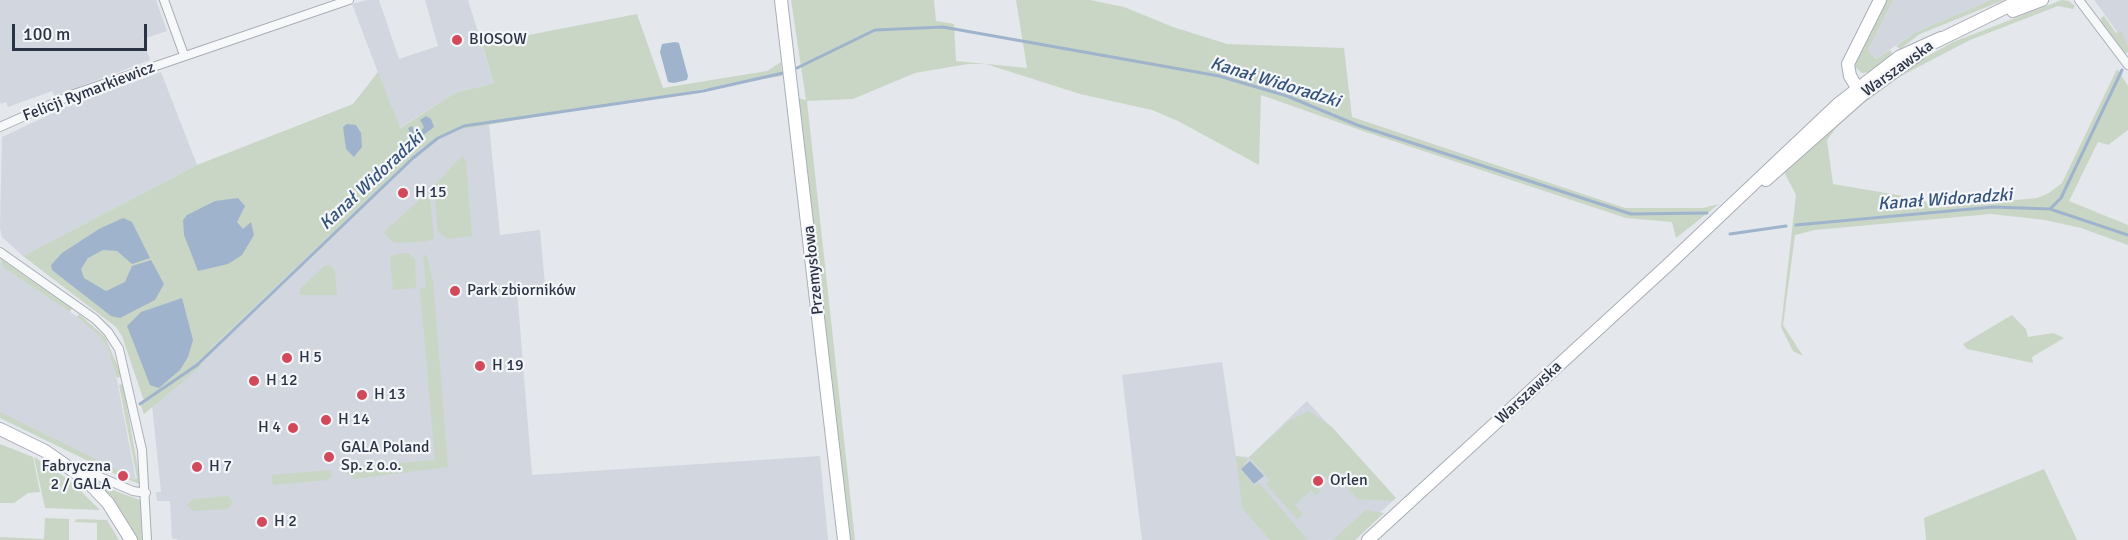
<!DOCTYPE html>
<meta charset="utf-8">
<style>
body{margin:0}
#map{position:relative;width:2128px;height:540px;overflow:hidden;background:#e4e7ec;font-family:Signika,sans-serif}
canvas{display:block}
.scale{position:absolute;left:12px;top:24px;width:135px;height:27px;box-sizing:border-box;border:3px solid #2b3445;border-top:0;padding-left:8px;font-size:18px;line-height:21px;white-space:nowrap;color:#2b3445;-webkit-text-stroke:4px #f4f6f9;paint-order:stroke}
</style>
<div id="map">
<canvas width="2128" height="540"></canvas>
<div class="scale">100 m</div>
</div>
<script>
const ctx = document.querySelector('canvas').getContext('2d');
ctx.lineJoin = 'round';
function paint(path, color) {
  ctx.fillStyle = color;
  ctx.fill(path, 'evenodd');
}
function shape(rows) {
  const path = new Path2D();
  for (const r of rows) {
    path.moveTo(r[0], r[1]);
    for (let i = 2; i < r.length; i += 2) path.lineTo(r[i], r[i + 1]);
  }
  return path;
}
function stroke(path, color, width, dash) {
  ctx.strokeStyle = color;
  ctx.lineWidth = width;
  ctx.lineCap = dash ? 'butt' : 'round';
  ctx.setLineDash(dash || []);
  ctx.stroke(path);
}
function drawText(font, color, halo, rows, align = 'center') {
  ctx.font = font + ' Signika,sans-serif';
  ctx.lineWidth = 4.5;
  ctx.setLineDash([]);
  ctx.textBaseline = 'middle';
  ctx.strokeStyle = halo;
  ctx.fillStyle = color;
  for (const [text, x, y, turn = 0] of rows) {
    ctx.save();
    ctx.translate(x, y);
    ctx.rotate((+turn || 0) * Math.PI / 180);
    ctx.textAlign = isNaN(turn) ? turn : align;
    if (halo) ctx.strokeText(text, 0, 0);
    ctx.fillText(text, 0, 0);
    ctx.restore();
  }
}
const built = shape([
 [0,0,156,0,167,31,143,39,150,60,55,96,52,91,8,107,6,102,1,104,0,100],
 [367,0,379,0,399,59,438,46,425,0,468,0,494,83,455,93,399,128,352,4],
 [1893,0,1991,0,1914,33,1876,59,1868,50],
 [2094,0,2128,0,2128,47,2103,12],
 [161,72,197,165,23,256,2,237,0,228,2,137,68,106],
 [489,124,500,235,540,230,545,285,517,290,532,475,820,456,828,540,179,540,172,538,170,501,157,501,156,492,161,492,152,405,199,368,211,348,422,148,456,130],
 [0,261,4,267,85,322,100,336,108,348,114,364,136,480,0,414],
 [1222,362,1236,456,1249,457,1307,401,1396,498,1349,540,1142,540,1122,375]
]);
const green = shape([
 [791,0,934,0,936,21,954,24,956,61,1027,68,1016,0,1090,0,1124,7,1173,27,1227,44,1344,48,1352,117,1625,208,1703,208,1719,204,1676,238,1672,222,1626,218,1363,131,1261,95,1259,165,1178,121,1152,110,1080,94,986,64,968,64,915,73,853,99,807,101,855,540,850,540,797,98,806,100],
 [1886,0,1893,0,1868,50,1876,59,1890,50,1893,55,1870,72,1862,73,1855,67,1858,54],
 [1991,0,2004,0,1920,34,1900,49,1896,46,1914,33],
 [2062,0,2069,1,2075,6,2073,9,2058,6,1970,40,1899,77,1864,103,1836,128,1827,140,1833,184,1921,199,1935,208,2037,198,2049,193,2062,183,2117,69,2128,86,2128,130,2108,145,2098,142,2069,201,2128,225,2128,245,2081,228,2045,220,1991,214,1815,230,1795,235,1783,325,1803,356,1793,351,1781,327,1796,195,1783,170,1870,96,1919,61,1953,42],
 [637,14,663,88,767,71,781,62,782,76,457,130,422,148,211,348,199,368,144,414,141,406,144,401,122,336,116,327,23,256,197,165,353,104,378,72,400,128,455,93,494,83,482,44],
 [2104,16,2116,33,2121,31,2128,46,2128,52,2125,54,2102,24,2101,18],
 [462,156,466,161,472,236,446,239,438,231,434,190,435,185],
 [425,195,430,197,434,238,429,241,398,243,391,241,384,232],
 [408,253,415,259,416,288,393,290,390,258,395,254],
 [423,254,427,256,433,282,448,467,354,479,345,473,345,468,435,460,420,288,426,287],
 [0,258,72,308,70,312,3,267],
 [330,265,335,271,337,295,300,295,300,289,324,266],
 [79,314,105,337,122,376,117,378,108,348,100,336,77,317],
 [2012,315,2026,329,2028,337,2053,333,2064,338,2032,357,2033,363,1967,349,1963,344],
 [123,384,140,481,139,484,125,478,126,475,135,480,137,478,119,385],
 [1309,411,1332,427,1396,498,1392,501,1357,499,1346,486,1351,481,1342,472,1330,482,1324,476,1317,482,1320,485,1317,488,1320,491,1316,495,1311,490,1295,505,1303,514,1297,519,1266,484,1270,481,1249,457,1289,421],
 [0,412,121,472,119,476,0,418],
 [0,444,33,457,40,492,28,493,14,503,0,503],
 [1236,456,1248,459,1241,470,1255,486,1259,483,1308,540,1270,540,1242,508],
 [34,457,69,480,100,510,45,508],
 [2044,469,2077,540,1926,540,1924,518],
 [331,470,331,477,327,480,274,485,272,482,272,475],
 [103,483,108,485,107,488,140,500,142,540,138,540,122,512,101,486],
 [228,496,233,502,228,509,193,511,187,505,193,499],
 [1366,510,1384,513,1355,540,1333,540],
 [45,518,69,519,69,540,0,540,0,537,44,539],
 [77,519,107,520,119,540,97,540,97,523,74,522]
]);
const water = shape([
 [675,42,679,43,688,76,687,80,674,83,668,82,660,52,662,44],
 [426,116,431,119,434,127,414,142,408,128,412,126,415,132,421,131,424,127,420,120],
 [347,124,356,125,361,133,362,147,354,157,346,149,343,127],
 [238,198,245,206,237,222,243,229,251,222,254,235,242,255,228,264,198,271,184,235,183,220,187,215,215,201],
 [123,218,132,222,150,258,132,264,117,251,103,250,88,258,81,269,84,278,106,291,125,282,132,266,151,260,164,284,155,300,120,318,111,316,52,270,51,265,62,253,99,229],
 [182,298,193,340,188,357,180,370,159,388,150,385,127,326,141,312],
 [1250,461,1264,476,1254,484,1241,469]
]);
const stream = shape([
 [797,68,875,30,943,27,1219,76,1287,96,1357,125,1631,214,1707,213],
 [2050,209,2061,198,2122,70],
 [1796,225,1993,207,2050,209,2128,235],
 [1730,234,1786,226],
 [140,404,197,365,413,158,438,138,464,126,703,91,783,73]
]);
const street = shape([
 [164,0,184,55],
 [2079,0,2128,65],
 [0,127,74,94,349,0],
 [0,252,95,319,108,332,119,349,142,450,147,540],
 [85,479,93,474,133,491,146,493]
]);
const secondary = shape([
 [781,0,844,540],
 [2013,11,2042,0],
 [1935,42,2021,0],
 [1861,94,1850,76,1848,64,1880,0],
 [1766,180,1862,95,1919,54],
 [0,429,45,451,85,479,108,503,131,540],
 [1368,540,1669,264,1838,104,1899,57,1941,38]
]);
const markers = [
 [457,40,6,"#d1495b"],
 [403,193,6,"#d1495b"],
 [455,291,6,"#d1495b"],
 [287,358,6,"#d1495b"],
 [480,366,6,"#d1495b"],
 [254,381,6,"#d1495b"],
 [362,395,6,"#d1495b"],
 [326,420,6,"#d1495b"],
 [293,428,6,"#d1495b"],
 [329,457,6,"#d1495b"],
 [197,467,6,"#d1495b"],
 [123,476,6,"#d1495b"],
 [1318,481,6,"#d1495b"],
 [262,522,6,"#d1495b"]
];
const poiNames = [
 ["BIOSOW",469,40],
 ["H 15",415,193],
 ["Park zbiorników",467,291],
 ["H 5",299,358],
 ["H 19",492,366],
 ["H 12",266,381],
 ["H 13",374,395],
 ["H 14",338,420],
 ["H 4",281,428,"right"],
 ["GALA Poland",341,448],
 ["Sp. z o.o.",341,466],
 ["Fabryczna",111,467,"right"],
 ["2 / GALA",111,485,"right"],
 ["H 7",209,467],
 ["Orlen",1330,481],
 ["H 2",274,522]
];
const streetNames = [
 ["Warszawska",1898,69,-36],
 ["Felicji Rymarkiewicz",89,92,-21],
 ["Przemysłowa",814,270,-96],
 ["Warszawska",1529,393,-43]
];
const waterNames = [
 ["Kanał Widoradzki",1275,83,17],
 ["Kanał Widoradzki",372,181,-43],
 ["Kanał Widoradzki",1945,200,-4]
];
paint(built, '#d2d6de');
paint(green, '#c9d6c5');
paint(water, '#9fb4cc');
stroke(stream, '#9fb4cc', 3);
stroke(street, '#a9aeb7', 10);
stroke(secondary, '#a9aeb7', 14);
stroke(street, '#f7f8fa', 8);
stroke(secondary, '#fff', 12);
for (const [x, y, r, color] of markers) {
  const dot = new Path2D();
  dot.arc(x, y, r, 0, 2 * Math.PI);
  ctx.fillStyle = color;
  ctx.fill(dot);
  stroke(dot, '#f4f6f9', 2);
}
drawText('16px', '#2b3445', '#f4f6f9', poiNames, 'left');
drawText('16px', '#2b3445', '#f4f6f9', streetNames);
drawText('italic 18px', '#34527a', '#f4f6f9', waterNames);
</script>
